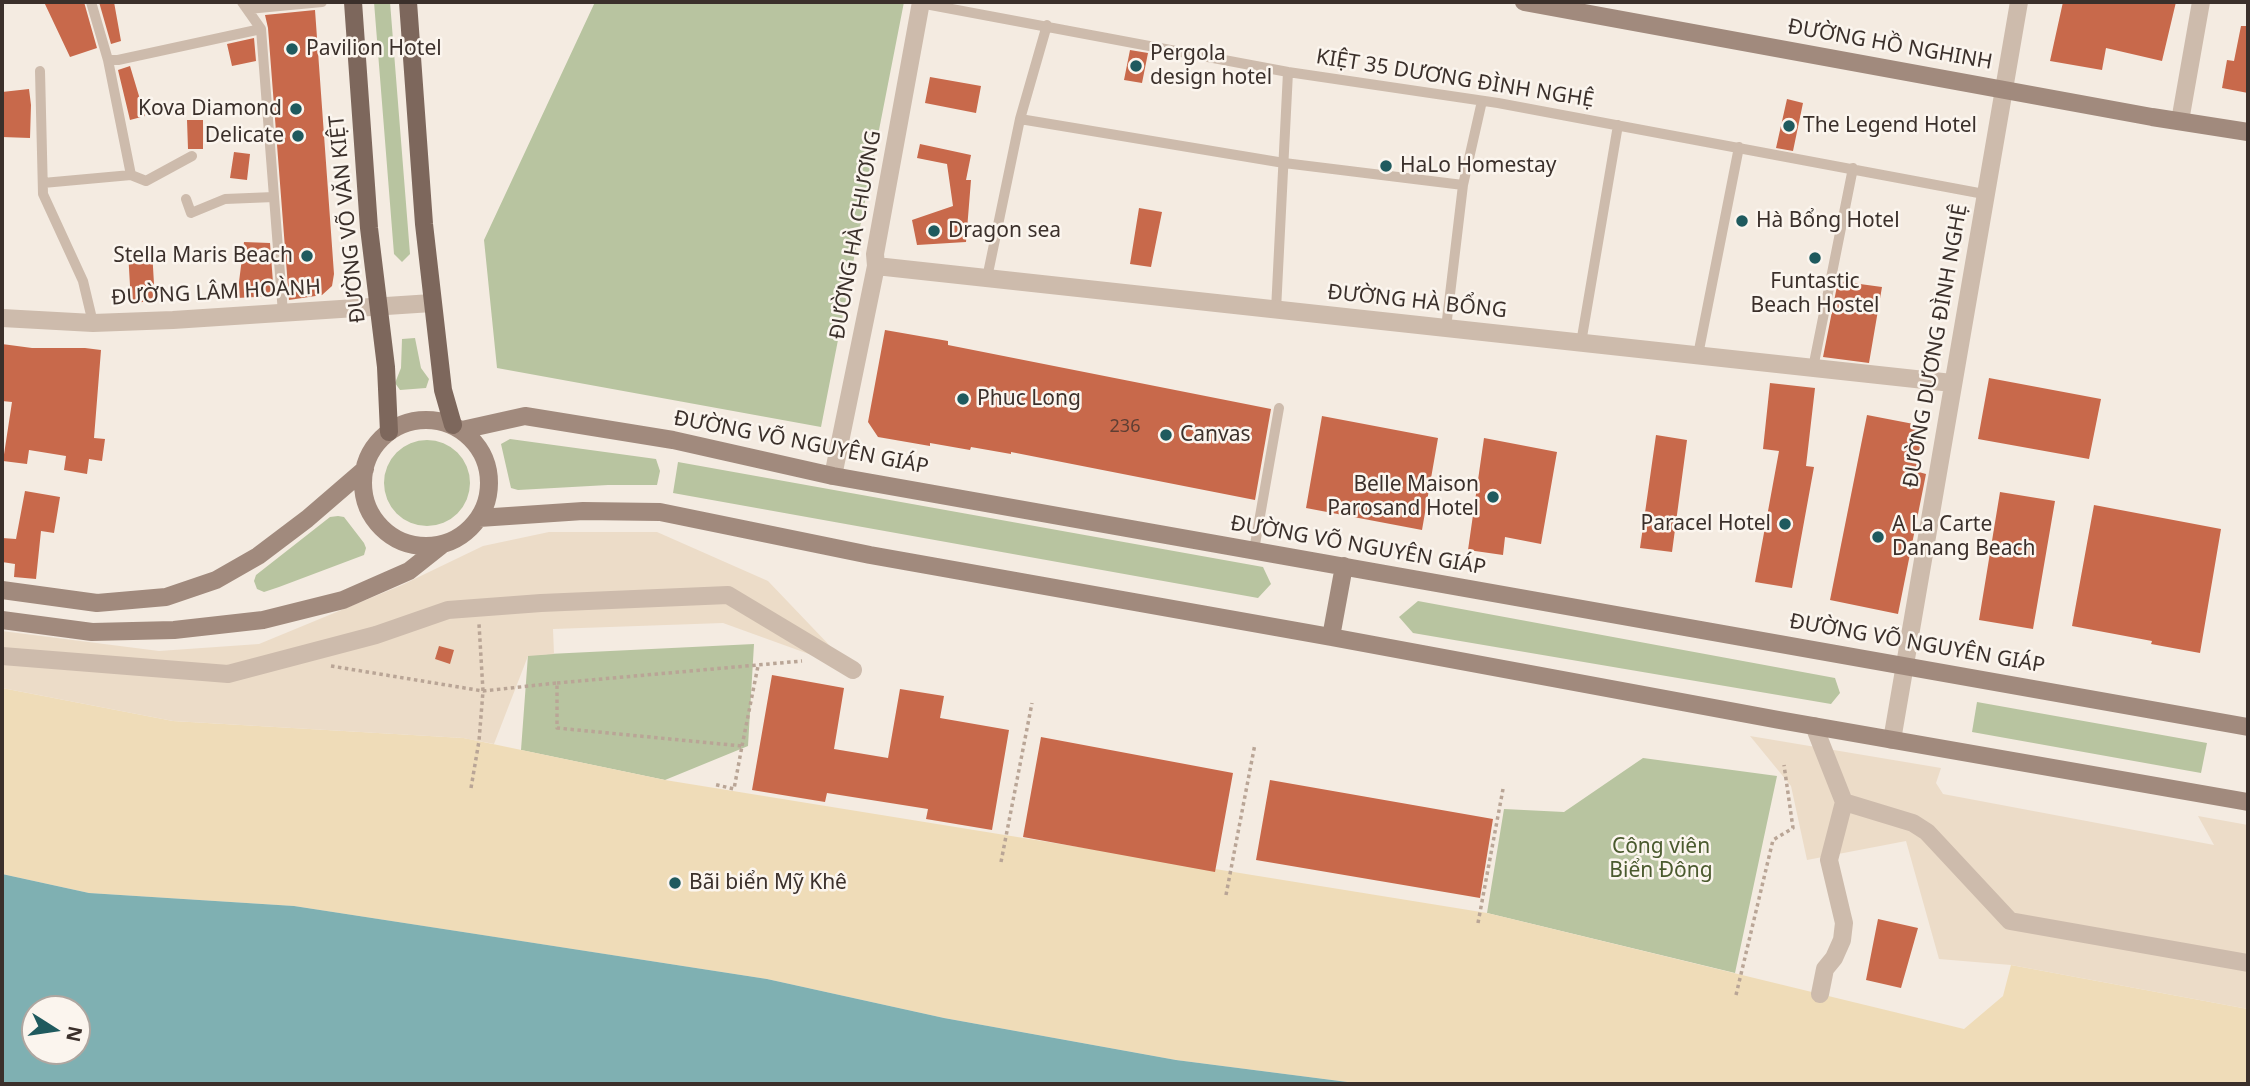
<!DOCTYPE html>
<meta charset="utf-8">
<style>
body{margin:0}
#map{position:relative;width:2250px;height:1086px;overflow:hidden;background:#f4ebe1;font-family:"Noto Sans",sans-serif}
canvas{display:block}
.frame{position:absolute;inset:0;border:4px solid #3b302b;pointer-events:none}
.north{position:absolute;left:21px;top:995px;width:70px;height:70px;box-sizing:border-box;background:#fbf5ee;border:2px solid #aea6a0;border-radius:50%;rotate:102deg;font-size:19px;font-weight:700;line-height:28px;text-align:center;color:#3b302b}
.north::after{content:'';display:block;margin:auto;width:24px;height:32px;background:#1f5a5e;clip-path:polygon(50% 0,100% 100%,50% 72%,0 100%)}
</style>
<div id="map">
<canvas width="2250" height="1086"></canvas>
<div class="frame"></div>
<div class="north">N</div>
</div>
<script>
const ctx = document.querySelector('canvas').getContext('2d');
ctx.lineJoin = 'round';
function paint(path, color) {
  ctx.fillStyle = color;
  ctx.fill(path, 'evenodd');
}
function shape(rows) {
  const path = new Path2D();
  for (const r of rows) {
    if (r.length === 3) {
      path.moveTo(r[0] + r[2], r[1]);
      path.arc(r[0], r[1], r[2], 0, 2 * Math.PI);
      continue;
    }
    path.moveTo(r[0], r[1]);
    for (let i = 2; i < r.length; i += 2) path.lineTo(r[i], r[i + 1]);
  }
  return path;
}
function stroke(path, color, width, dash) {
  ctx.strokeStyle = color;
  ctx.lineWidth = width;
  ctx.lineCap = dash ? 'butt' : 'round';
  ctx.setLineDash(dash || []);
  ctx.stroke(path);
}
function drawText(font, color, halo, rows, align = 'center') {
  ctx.font = font + ' "Noto Sans",sans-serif';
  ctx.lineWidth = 5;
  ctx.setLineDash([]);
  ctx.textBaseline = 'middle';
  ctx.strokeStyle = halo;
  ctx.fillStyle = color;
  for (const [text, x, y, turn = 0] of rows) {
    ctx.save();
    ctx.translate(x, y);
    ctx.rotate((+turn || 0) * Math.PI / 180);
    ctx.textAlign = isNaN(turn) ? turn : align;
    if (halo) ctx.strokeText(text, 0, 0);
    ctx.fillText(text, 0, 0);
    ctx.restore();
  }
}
const green = shape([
 [374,2,390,2,410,254,402,262,394,254],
 [595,2,904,2,821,427,497,368,484,240],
 [415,338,421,368,429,379,426,388,400,390,395,383,401,368,402,339],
 [510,439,656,459,660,471,657,485,608,485,518,490,511,488,501,444],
 [427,483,43],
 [678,462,1263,567,1271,584,1258,598,673,493],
 [338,516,344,517,364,543,366,548,364,555,279,587,264,592,257,589,254,581,256,575,330,517],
 [1418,601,1835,678,1840,693,1831,704,1413,633,1399,617],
 [754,644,748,746,665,780,521,750,528,655],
 [1977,702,2207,743,2201,773,1972,732],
 [1643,758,1777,776,1735,973,1487,913,1504,809,1564,812]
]);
const sand = shape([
 [2,688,173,721,464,738,665,780,1487,913,1964,1029,2003,996,2011,965,2248,1009,2248,1084,1363,1084,1176,1060,944,1018,767,979,294,906,89,893,2,874]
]);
const plaza = shape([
 [549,532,657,532,768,581,853,670,723,623,553,629,554,654,528,656,494,744,463,738,173,721,2,688,2,631,159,651,259,644,402,585,483,546],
 [1750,736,1941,768,1936,783,1943,794,2214,845,2198,816,2248,825,2248,1009,2011,965,1939,959,1906,841,1807,860,1791,786]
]);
const water = shape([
 [2,874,89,893,294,906,476,934,767,979,944,1018,1176,1060,1363,1084,2,1084],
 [35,1009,77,1009,77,1051,35,1051]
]);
const building = shape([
 [44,2,84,2,97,48,70,57],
 [99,2,114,2,121,41,111,44],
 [2063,2,2176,2,2162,61,2106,48,2102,70,2050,61],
 [315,10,334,274,332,286,322,295,289,300,268,28,265,15],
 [2241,26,2248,26,2248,93,2222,88,2227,60,2234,61],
 [254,38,256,61,232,66,227,44],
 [1130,50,1148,53,1142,83,1124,80],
 [130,66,145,116,130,120,118,70],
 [930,77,981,86,976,113,925,103],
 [29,89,31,105,30,138,2,137,2,92],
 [1787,99,1803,103,1793,151,1776,148],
 [187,120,203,120,203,149,188,149],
 [920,144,971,155,966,180,971,180,966,242,917,245,912,220,953,206,947,164,917,158],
 [234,152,250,154,247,180,230,178],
 [1139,208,1162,212,1151,267,1130,264],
 [244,242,270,243,274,296,237,298],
 [152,250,155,301,131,303,128,251],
 [1838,281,1882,287,1869,363,1823,357],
 [885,330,948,341,948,345,1271,409,1255,500,1011,452,1011,454,971,447,970,450,930,443,930,446,878,437,868,422],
 [2,344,32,348,85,348,101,350,94,438,105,439,102,461,89,459,87,474,64,470,66,456,29,450,27,464,3,461,12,402,2,401],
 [1989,378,2101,399,2089,459,1978,439],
 [1770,383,1815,388,1806,466,1814,467,1792,588,1755,582,1779,451,1763,449],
 [1867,415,1924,426,1915,471,1926,474,1898,614,1830,600],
 [1322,416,1438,438,1422,530,1306,508],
 [1656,435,1687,440,1672,552,1640,548],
 [1484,438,1557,452,1541,544,1505,537,1503,555,1468,550],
 [25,491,60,497,54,533,41,531,36,579,14,577,15,564,2,562,2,538,16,539],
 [2000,492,2055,501,2033,629,1979,620],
 [2094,505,2221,529,2200,653,2151,644,2152,641,2072,626],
 [439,646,454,650,450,664,435,659],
 [772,675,844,688,834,749,888,758,900,689,944,696,940,718,1009,730,992,830,926,819,928,809,827,793,825,802,752,790],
 [1041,737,1233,773,1215,872,1023,837],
 [1270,780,1493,819,1480,898,1256,860],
 [1878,919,1918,928,1901,988,1866,980]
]);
const path = shape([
 [331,666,483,691,557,683,557,728,742,746,734,789,713,784],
 [557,683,802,661],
 [742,746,758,666],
 [471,788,479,741,483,691,479,624],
 [1001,862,1032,703],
 [1226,895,1255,744],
 [1478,923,1503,789],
 [1736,995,1773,840,1793,828,1784,765]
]);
const lane = shape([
 [91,2,108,60,118,60,261,29],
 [242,2,261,29,283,313],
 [920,3,1288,72,1498,103,1984,194],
 [248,9,322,2],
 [40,71,43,194,83,281,93,323],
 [1020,119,1284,163,1463,185],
 [131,175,146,181,192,156],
 [43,183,131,175,108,60],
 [186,199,191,213,225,199,274,197],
 [987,278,1020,119,1047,25],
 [1276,310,1288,72],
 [1446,328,1463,185,1482,101],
 [1581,343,1618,125],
 [1698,355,1739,147],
 [1813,368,1853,168],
 [1254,550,1279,408]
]);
const street = shape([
 [2180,121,2201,2],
 [876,266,1952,383],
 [2,318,93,323,173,320,432,303],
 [833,476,876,266,875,254,921,2],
 [2,656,228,674,376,635,448,610,541,603,728,595,853,670],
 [1814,726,1844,802,1829,860,1844,923,1842,940,1834,958,1825,969,1820,994],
 [1892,740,2019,2],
 [1844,802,1913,823,1927,832,2010,921,2248,963]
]);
const secondary = shape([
 [1524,2,2152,117,2248,132],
 [426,483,63],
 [462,430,525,416,673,440,833,476,2248,727],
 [479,518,583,511,660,512,870,555,1331,637,1779,720,2248,802],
 [2,590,97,603,166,597,216,580,258,556,307,519,365,469],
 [2,620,92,632,174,630,263,620,343,600,409,571,443,544],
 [1331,637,1344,566]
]);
const primary = shape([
 [353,2,369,228,386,367,389,432],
 [408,2,424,224,443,390,453,425]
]);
const markers = [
 [292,49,7,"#1f5a5e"],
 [1136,66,7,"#1f5a5e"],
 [296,109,7,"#1f5a5e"],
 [1789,126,7,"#1f5a5e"],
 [298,136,7,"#1f5a5e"],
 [1386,166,7,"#1f5a5e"],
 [1742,221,7,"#1f5a5e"],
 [934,231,7,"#1f5a5e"],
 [307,256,7,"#1f5a5e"],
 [1815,258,7,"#1f5a5e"],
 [963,399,7,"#1f5a5e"],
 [1166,435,7,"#1f5a5e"],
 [1493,497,7,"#1f5a5e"],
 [1785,524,7,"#1f5a5e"],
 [1878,537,7,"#1f5a5e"],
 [675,883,7,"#1f5a5e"]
];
const numberNames = [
 ["236",1125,427]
];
const streetNames = [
 ["ĐƯỜNG HỒ NGHINH",1890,45,10],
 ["KIỆT 35 DƯƠNG ĐÌNH NGHỆ",1455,79,9],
 ["ĐƯỜNG VÕ VĂN KIỆT",348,219,-96],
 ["ĐƯỜNG HÀ CHƯƠNG",856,235,-80],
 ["ĐƯỜNG LÂM HOÀNH",216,293,-3],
 ["ĐƯỜNG HÀ BỔNG",1417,302,6],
 ["ĐƯỜNG DƯƠNG ĐÌNH NGHỆ",1936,346,-80],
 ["ĐƯỜNG VÕ NGUYÊN GIÁP",801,443,11],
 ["ĐƯỜNG VÕ NGUYÊN GIÁP",1358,546,10],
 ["ĐƯỜNG VÕ NGUYÊN GIÁP",1917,644,10]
];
const poiNames = [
 ["Pavilion Hotel",306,49],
 ["Pergola",1150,54],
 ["design hotel",1150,78],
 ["Kova Diamond",282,109,"right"],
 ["The Legend Hotel",1803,126],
 ["Delicate",284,136,"right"],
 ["HaLo Homestay",1400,166],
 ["Hà Bổng Hotel",1756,221],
 ["Dragon sea",948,231],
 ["Stella Maris Beach",293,256,"right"],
 ["Funtastic",1815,282,"center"],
 ["Beach Hostel",1815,306,"center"],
 ["Phuc Long",977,399],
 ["Canvas",1180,435],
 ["Belle Maison",1479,485,"right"],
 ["Parosand Hotel",1479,509,"right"],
 ["Paracel Hotel",1771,524,"right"],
 ["A La Carte",1892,525],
 ["Danang Beach",1892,549],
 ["Bãi biển Mỹ Khê",689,883]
];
const parkNames = [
 ["Công viên",1661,847],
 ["Biển Đông",1661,871]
];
paint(green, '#b8c4a0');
paint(sand, '#efdcb8');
paint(plaza, '#ecdcc8');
paint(water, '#7fb0b2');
paint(building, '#c8694b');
stroke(path, '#b9a596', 3.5, [3.5, 3.5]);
stroke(lane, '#cdbbac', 10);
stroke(street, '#cdbbac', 18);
stroke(secondary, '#a18a7d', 18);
stroke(primary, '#7d675c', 18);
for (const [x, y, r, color] of markers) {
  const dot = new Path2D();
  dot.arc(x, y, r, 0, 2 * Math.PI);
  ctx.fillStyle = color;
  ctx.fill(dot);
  stroke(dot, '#fbf5ee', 2.5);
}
drawText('18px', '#5e3e33', null, numberNames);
drawText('21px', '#3b302b', '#fbf5ee', streetNames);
drawText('21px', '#3b302b', '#fbf5ee', poiNames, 'left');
drawText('21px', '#4a5a2e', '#fbf5ee', parkNames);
</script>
